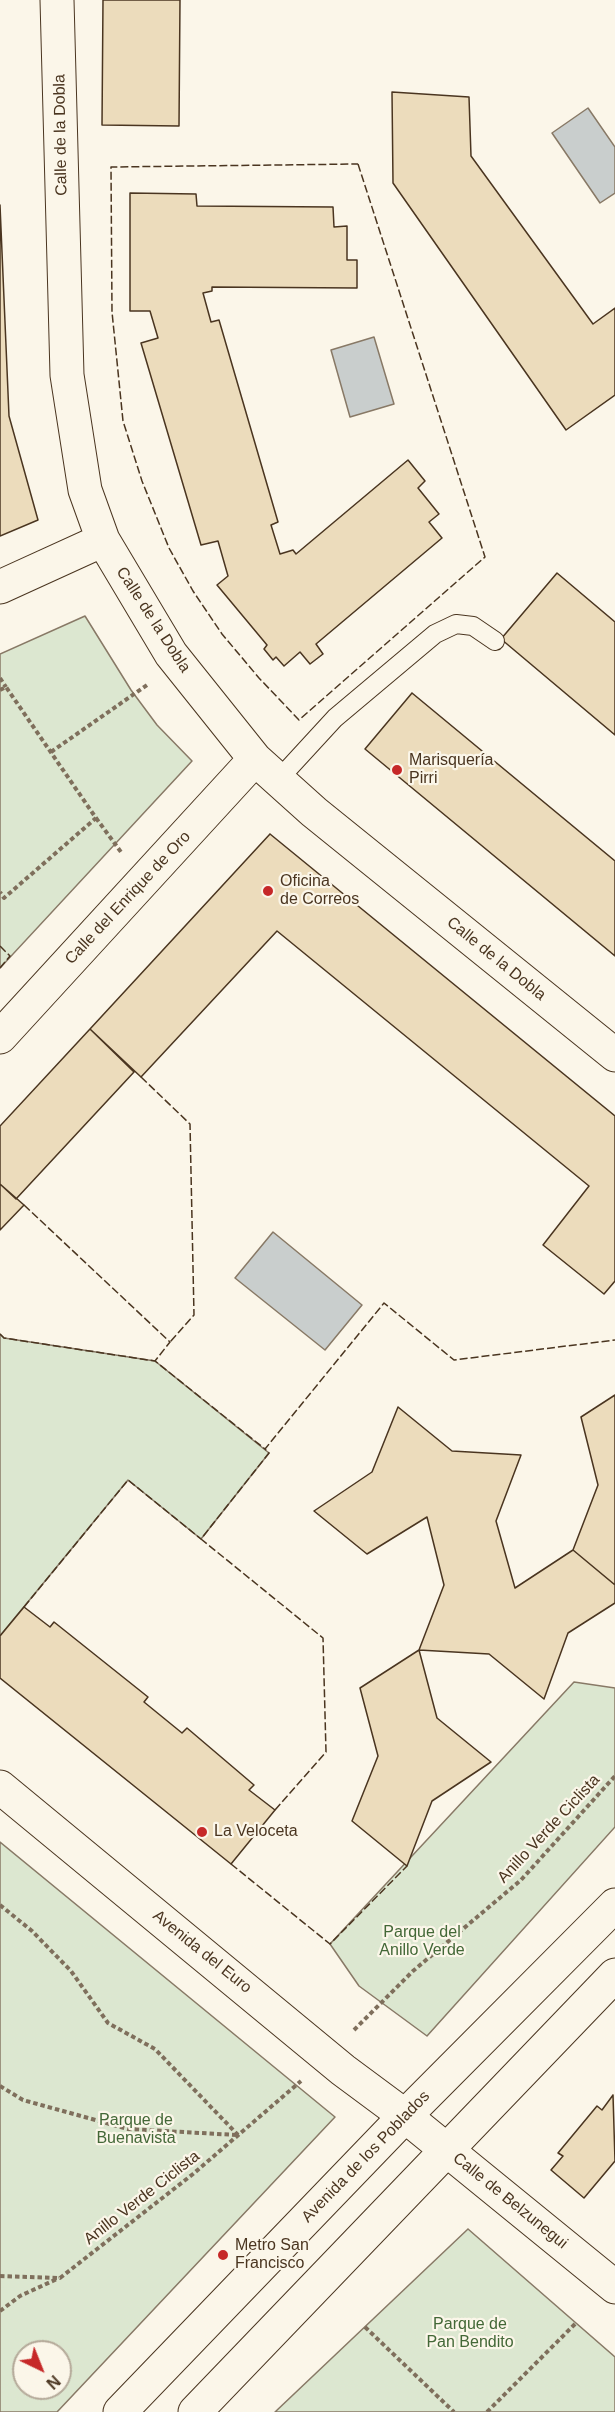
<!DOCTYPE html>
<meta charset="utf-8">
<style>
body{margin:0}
#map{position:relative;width:615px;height:2412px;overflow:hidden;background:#fbf6e9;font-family:Arial,sans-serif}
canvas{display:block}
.north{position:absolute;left:12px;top:2340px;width:60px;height:60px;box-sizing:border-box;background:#fbf6e9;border:2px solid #b4a999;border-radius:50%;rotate:137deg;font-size:16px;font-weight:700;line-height:24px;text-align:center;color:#4a3520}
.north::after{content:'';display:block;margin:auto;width:21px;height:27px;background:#c62828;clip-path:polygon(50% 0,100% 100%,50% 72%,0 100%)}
</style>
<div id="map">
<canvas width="615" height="2412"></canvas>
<div class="north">N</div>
</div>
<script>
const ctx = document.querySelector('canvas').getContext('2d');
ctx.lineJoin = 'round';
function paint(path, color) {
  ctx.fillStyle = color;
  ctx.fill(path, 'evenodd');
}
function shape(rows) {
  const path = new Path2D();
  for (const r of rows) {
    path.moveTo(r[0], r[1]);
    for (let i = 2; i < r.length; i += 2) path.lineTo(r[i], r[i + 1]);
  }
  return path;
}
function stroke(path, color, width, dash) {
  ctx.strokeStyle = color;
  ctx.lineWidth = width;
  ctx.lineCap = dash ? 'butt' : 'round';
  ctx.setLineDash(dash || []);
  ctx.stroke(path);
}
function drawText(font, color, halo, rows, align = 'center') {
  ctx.font = font + ' Arial,sans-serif';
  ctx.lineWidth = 4.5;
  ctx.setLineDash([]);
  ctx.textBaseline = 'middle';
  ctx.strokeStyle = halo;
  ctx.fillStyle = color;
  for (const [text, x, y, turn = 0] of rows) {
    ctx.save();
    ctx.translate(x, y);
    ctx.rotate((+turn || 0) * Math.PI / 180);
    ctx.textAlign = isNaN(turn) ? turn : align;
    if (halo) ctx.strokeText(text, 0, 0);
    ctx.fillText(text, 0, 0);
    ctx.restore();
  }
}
const green = shape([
 [85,616,131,690,157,725,192,761,0,968,0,654,85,616],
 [0,1334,4,1338,155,1361,269,1453,201,1539,128,1480,0,1636,0,1334],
 [574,1682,615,1688,615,1827,427,2036,359,1986,330,1944,574,1682],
 [0,1842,335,2117,57,2412,0,2412,0,1842],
 [24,2352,60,2352,60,2388,24,2388,24,2352],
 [468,2229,615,2357,615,2412,275,2412,468,2229]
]);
const water = shape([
 [588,108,615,147,615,193,600,203,552,133,588,108],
 [374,337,394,404,350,417,331,350,374,337],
 [273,1232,362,1305,325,1350,235,1278,273,1232]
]);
const building = shape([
 [103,0,180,0,179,126,102,125,103,0],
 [392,92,469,97,471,156,593,324,615,308,615,395,566,430,393,183,392,92],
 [130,193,196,194,197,206,333,207,334,227,347,226,347,260,357,260,357,288,212,287,212,291,203,293,211,322,219,320,278,522,271,525,280,554,293,550,296,554,408,460,425,481,418,488,439,514,429,522,442,538,316,644,323,654,310,664,300,652,284,666,276,657,273,660,264,649,267,645,217,585,228,576,218,541,201,545,141,343,158,338,150,311,130,311,130,193],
 [0,205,9,416,38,520,0,536,0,205],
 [557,573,615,622,615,735,501,639,557,573],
 [412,693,615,861,615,956,365,749,412,693],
 [270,834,615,1116,615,1281,604,1294,543,1245,589,1186,277,931,141,1077,90,1029,270,834],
 [90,1029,134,1072,16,1199,0,1184,0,1126,90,1029],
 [0,1184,24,1205,0,1230,0,1184],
 [615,1395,615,1585,573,1550,598,1485,581,1417,615,1395],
 [398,1407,452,1451,521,1455,496,1521,515,1588,573,1550,615,1585,615,1603,568,1633,544,1699,489,1654,419,1650,444,1585,427,1517,367,1554,314,1511,372,1472,398,1407],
 [24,1607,50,1627,54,1622,148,1697,144,1702,182,1733,187,1728,254,1785,249,1790,275,1810,231,1864,0,1678,0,1636,24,1607],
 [419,1650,437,1718,491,1762,432,1801,407,1866,352,1821,378,1756,360,1688,419,1650],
 [613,2095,615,2161,584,2198,551,2170,563,2156,558,2153,597,2106,602,2110,613,2095]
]);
const path = shape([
 [0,678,6,687],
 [0,690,6,687,96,818,4,898,0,892],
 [51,752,147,685],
 [96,818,121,852],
 [0,1905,32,1931,71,1971,108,2023,155,2049,238,2135],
 [354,2030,413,1971,521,1880,615,1776],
 [0,2086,23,2100,128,2129,237,2135],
 [0,2276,60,2278,193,2174,301,2081],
 [0,2311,20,2296,59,2278],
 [365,2327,454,2412],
 [487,2412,576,2323]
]);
const service = shape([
 [278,780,335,718,435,634,456,624,473,626,495,641]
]);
const minor = shape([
 [57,0,67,375,85,490,103,540,171,654,255,759,314,812,615,1055],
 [0,587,103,540],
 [0,1037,255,759],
 [0,1787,343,2070,405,2116]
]);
const tertiary = shape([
 [405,2116,615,2287]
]);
const primary = shape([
 [120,2412,405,2116,615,1905],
 [195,2412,615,1975]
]);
const fence = shape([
 [358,164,485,557,299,720,259,678,222,634,193,591,169,548,142,481,123,421,112,312,111,167,358,164],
 [0,946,10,956,0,968],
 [141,1077,190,1124,194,1315,170,1342],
 [24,1205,170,1342,155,1361],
 [0,1334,4,1338,155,1361,265,1449],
 [24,1607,128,1480,201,1539],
 [275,1810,326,1752,323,1638,201,1539,269,1453,265,1449,384,1303,454,1360,615,1340],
 [231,1864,330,1944,407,1866]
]);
const markers = [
 [397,770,6,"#c62828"],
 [268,891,6,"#c62828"],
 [202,1832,6,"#c62828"],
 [223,2255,6,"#c62828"]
];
const streetNames = [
 ["Calle de la Dobla",61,135,-91],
 ["Calle de la Dobla",153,620,57],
 ["Calle del Enrique de Oro",128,898,-47],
 ["Calle de la Dobla",496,959,39],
 ["Anillo Verde Ciclista",549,1829,-47],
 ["Avenida del Euro",202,1952,39],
 ["Avenida de los Poblados",366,2157,-46],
 ["Anillo Verde Ciclista",142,2198,-38],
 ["Calle de Belzunegui",510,2201,39]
];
const poiNames = [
 ["Marisquería",409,761],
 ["Pirri",409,779],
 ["Oficina",280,882],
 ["de Correos",280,900],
 ["La Veloceta",214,1832],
 ["Metro San",235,2246],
 ["Francisco",235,2264]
];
const parkNames = [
 ["Parque del",422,1933],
 ["Anillo Verde",422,1951],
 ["Parque de",136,2121],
 ["Buenavista",136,2139],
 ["Parque de",470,2325],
 ["Pan Bendito",470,2343]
];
paint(green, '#dce7d0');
stroke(green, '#887966', 1.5);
paint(water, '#c9cecd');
stroke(water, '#887966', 1.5);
paint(building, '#ecdcbc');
stroke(building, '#4a3520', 1.5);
stroke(service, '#4a3520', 20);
stroke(minor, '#4a3520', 35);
stroke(tertiary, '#4a3520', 35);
stroke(primary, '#4a3520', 35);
stroke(path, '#7f6f5c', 4, [4.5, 3]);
stroke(service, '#fbf6e9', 18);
stroke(minor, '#fbf6e9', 33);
stroke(tertiary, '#fbf6e9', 33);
stroke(primary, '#fbf6e9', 33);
stroke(fence, '#4a3520', 1.5, [8, 3]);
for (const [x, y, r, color] of markers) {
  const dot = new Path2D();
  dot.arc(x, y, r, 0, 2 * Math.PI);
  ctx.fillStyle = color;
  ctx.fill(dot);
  stroke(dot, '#fbf6e9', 2);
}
drawText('16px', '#4a3520', '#fbf6e9', streetNames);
drawText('16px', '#4a3520', '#fbf6e9', poiNames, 'left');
drawText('16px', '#436837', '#fbf6e9', parkNames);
</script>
